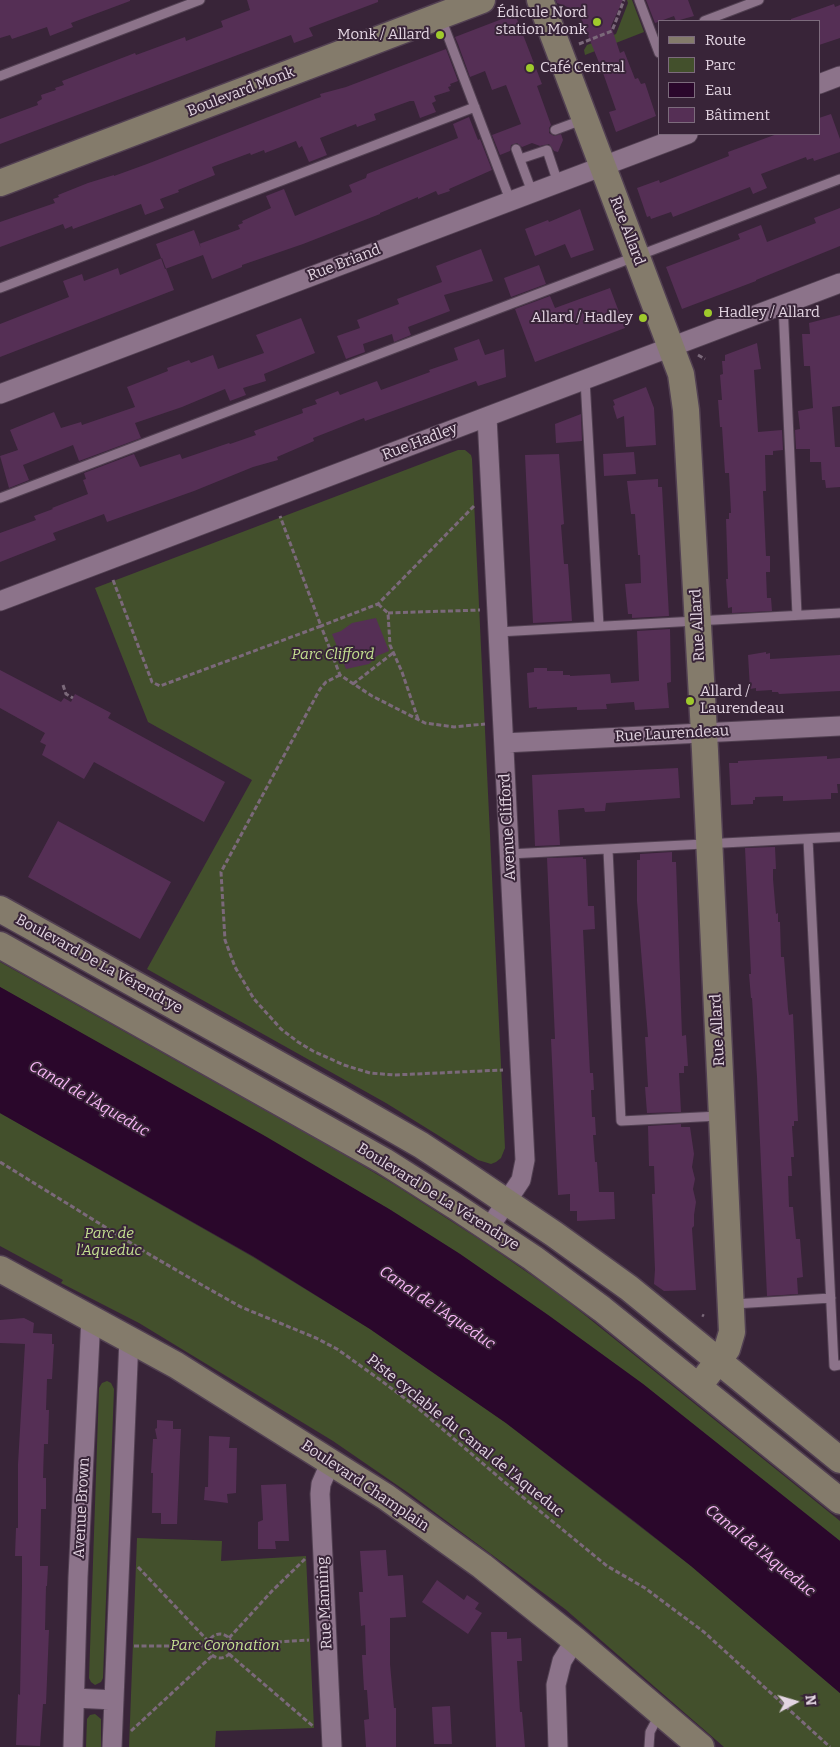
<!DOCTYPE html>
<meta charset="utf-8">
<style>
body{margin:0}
#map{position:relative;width:840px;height:1747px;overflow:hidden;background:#382438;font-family:Bitter,serif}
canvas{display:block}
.legend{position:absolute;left:658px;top:20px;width:162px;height:115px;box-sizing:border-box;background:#382438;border:1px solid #7c6b7c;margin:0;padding:6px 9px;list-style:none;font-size:15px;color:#e3d5e2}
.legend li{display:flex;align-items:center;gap:10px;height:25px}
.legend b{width:25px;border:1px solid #7c6b7c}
.north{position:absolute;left:770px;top:1677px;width:50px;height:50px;-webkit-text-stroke:4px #382438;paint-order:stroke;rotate:84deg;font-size:14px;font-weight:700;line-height:20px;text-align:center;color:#e3d5e2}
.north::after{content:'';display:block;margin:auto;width:18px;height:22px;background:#e3d5e2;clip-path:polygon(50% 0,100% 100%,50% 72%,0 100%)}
</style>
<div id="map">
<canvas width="840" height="1747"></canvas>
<ul class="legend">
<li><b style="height:6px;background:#847b6b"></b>Route</li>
<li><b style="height:14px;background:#43502c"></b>Parc</li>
<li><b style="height:14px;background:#2a072b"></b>Eau</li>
<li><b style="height:14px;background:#552f55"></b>Bâtiment</li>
</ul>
<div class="north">N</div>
</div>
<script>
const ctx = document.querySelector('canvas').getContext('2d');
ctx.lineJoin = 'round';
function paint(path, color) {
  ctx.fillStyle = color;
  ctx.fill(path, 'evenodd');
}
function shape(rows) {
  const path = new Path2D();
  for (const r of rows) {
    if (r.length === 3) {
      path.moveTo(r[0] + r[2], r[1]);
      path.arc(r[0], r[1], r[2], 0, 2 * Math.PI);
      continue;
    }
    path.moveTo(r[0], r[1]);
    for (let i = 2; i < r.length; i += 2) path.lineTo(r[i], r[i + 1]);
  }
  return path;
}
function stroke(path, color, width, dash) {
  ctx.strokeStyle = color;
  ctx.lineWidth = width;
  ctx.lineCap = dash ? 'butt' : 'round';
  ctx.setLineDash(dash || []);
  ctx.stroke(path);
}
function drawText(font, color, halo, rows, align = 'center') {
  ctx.font = font + ' Bitter,serif';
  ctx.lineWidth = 4;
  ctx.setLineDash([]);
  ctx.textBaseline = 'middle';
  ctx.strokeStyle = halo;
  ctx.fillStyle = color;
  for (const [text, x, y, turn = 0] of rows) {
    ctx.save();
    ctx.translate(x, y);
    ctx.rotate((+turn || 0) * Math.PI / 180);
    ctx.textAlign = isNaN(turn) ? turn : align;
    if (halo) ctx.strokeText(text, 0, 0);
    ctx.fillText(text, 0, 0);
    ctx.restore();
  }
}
const green = shape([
 [627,0,632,0,644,32,585,55,584,50,587,45,616,34,628,3],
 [458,450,465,450,471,455,472,459,505,1148,501,1158,496,1162,491,1164,478,1160,386,1103,147,969,252,780,148,722,95,588],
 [0,962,341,1153,395,1185,485,1243,557,1293,586,1316,840,1521,840,1541,643,1384,548,1315,460,1254,389,1209,0,987],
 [0,1113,253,1257,370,1329,506,1423,691,1566,840,1693,840,1747,724,1747,565,1609,410,1494,333,1441,139,1323,61,1283,63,1280,0,1246],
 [107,1381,111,1383,114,1389,103,1678,101,1682,95,1685,91,1682,89,1678,99,1388,102,1383],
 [137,1538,222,1541,221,1561,306,1556,314,1728,216,1731,215,1747,129,1747],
 [95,1714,101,1719,101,1747,86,1747,87,1719,90,1715]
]);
const water = shape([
 [0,987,265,1136,389,1209,460,1254,548,1315,643,1384,840,1541,840,1693,691,1566,638,1524,506,1423,370,1329,253,1256,0,1113]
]);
const building = shape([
 [0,0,130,0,130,1,71,23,73,27,50,36,47,27,12,39,10,35,0,38],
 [247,0,378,0,378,2,309,28,313,36,294,43,291,35,0,144,0,119,38,105,37,102,42,99,41,95,56,90,55,88,64,85,62,81,135,53,136,55,185,37,186,41,223,27,221,21,250,10],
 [556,0,623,0,611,26,620,53,624,51,635,79,638,78,641,84,645,83,656,116,616,132,609,112,616,110,602,70,578,11,557,3],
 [646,0,688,0,694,16,676,21,674,16,655,23],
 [834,4,835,7,840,5,840,38,819,45,819,21,791,21,791,19],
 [515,14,542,84,537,86,551,125,549,128,549,133,554,136,561,134,563,140,558,152,554,151,549,144,540,146,532,143,522,147,517,143,511,145,510,151,500,155,492,135,521,124,506,85,492,90,485,71,470,77,458,44,455,37],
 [446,49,458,81,450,84,451,86,448,87,450,91,434,96,436,101,432,103,436,112,420,118,414,101,410,101,374,114,376,120,357,127,356,124,320,138,327,155,309,162,302,146,299,148,296,141,265,153,264,150,251,155,250,153,212,167,215,175,178,190,179,192,160,199,164,208,145,215,141,204,73,229,72,226,65,229,63,224,0,247,0,222,55,203,53,199,59,197,58,195,88,183,114,175,114,176,147,164,315,99,321,97,320,94,346,87],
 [831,114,840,139,840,152,814,161,813,158,807,160,806,157,761,174,767,188,753,194,750,187,673,217,671,212,651,219,650,216,647,217,637,188,659,180,660,183,729,156,728,152,777,134,819,134,819,118],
 [469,117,478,140,480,139,492,170,449,189,450,191,438,195,436,191,418,199,418,197,380,213,380,214,303,244,242,265,242,267,212,279,203,255,165,269,156,244,194,230,201,248,199,244,240,229,238,225,243,223,242,221,271,208,266,196,284,189,295,216,352,192,349,185,366,178,367,174,458,138,453,124],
 [840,208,840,246,756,280,756,281,682,309,666,267,740,239,738,234,761,225,767,242,816,223,814,218],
 [580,209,594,250,571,258,565,244,535,256,525,229,548,220,549,222],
 [481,249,493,281,444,295,450,311,408,327,411,335,394,342,392,334,363,344,365,352,346,359,337,336,360,328,357,320,399,304,397,299,442,282,436,266],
 [162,258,174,290,0,357,0,324,69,297,63,281,82,274,84,281,118,268,120,275],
 [539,265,546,284,511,297,504,278],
 [610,288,625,328,535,362,515,309,550,296,555,308],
 [840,315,840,406,832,407,835,447,840,447,840,487,826,488,825,480,822,480,821,462,810,462,810,449,796,449,795,430,800,429,798,411,813,408,810,366,804,366,802,334,810,334,809,323],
 [301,318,315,353,264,374,266,381,243,388,246,395,230,401,225,389,182,407,135,423,141,438,79,461,73,445,23,465,29,480,9,488,0,456,18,450,10,430,54,412,61,428,81,422,82,425,135,407,127,387,168,371,167,368,189,360,191,363,213,355,218,369,264,353,256,335],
 [479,339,485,355,504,349,506,377,478,386,476,381,365,421,364,418,313,438,314,441,277,457,278,460,253,467,194,491,107,522,104,514,53,533,56,540,0,562,0,533,36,520,34,516,53,509,52,508,88,494,83,480,86,479,84,473,134,454,140,467,180,454,182,459,229,443,230,444,256,435,254,431,303,413,302,409,317,404,315,400,338,391,340,395,377,381,381,390,430,372,429,370,458,360,454,348],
 [757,343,761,369,754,370,758,432,782,430,783,450,773,451,773,455,765,455,766,491,763,491,766,556,770,556,770,572,766,572,767,598,771,598,772,611,732,613,732,607,728,608,726,579,728,579,726,519,729,519,729,513,731,513,729,473,725,473,722,427,720,427,718,400,722,400,720,375,723,374,722,361,725,361,725,355],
 [646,387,654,408,656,445,626,447,624,416,617,419,613,406,615,405,613,400],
 [581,414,582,441,556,443,555,424],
 [634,452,636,474,604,476,603,454],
 [559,454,564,524,561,525,564,564,568,564,572,621,533,623,525,455],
 [658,479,658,487,662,487,669,616,632,618,632,614,628,614,625,584,641,583,640,555,638,555,635,514,631,514,627,481],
 [376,618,389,651,377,656,369,664,346,669,332,634,341,631,352,623],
 [670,629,671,682,667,683,669,708,635,710,634,702,606,704,607,709,577,710,577,707,537,709,537,707,529,708,527,673,534,672,534,668,547,668,547,671,563,671,563,675,570,675,570,676,610,674,611,683,639,681,637,631],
 [766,652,766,654,770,653,770,659,840,655,840,691,779,694,778,692,772,692,772,690,756,691,756,688,750,689,748,655],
 [0,670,61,702,64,698,71,702,75,694,111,713,108,718,225,782,204,822,94,762,84,779,42,755,46,745,40,742,45,733,0,708],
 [827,756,827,759,840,758,840,784,837,784,838,793,831,793,831,799,783,801,783,796,755,797,755,800,753,800,753,804,731,805,729,763,738,763,738,761],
 [678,768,680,798,606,803,605,811,585,812,584,808,558,810,560,845,535,846,532,775],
 [58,821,171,882,140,939,28,877],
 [775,847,776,869,773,869,773,879,776,914,778,913,778,922,780,922,781,957,784,957,788,1009,789,1015,793,1014,798,1121,794,1121,794,1126,792,1126,794,1157,791,1157,792,1176,788,1176,789,1207,793,1207,796,1239,800,1239,803,1277,797,1278,798,1294,767,1296,757,1077,752,998,751,998,749,974,751,974,745,848],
 [672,852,672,862,676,862,682,1036,686,1035,688,1066,684,1066,684,1073,679,1073,681,1112,647,1113,645,1087,648,1087,645,1037,648,1037,637,901,637,860,640,860,640,854],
 [583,857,583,859,586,859,588,906,594,906,595,929,583,930,590,1073,593,1073,594,1090,591,1090,592,1117,595,1117,596,1135,593,1135,595,1162,597,1162,599,1192,614,1192,615,1219,577,1221,577,1211,570,1211,570,1194,558,1195,551,1039,555,1039,547,858],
 [681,1124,681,1127,690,1127,694,1154,692,1167,695,1179,693,1189,696,1202,694,1215,694,1226,692,1228,696,1290,664,1291,654,1284,655,1270,652,1194,655,1194,654,1166,649,1166,648,1126],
 [24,1318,34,1323,33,1333,52,1334,52,1344,54,1344,52,1379,47,1379,46,1410,49,1410,48,1444,44,1444,43,1478,46,1478,46,1509,41,1509,40,1566,48,1566,47,1586,46,1586,45,1630,49,1630,46,1704,43,1704,40,1746,16,1745,18,1694,20,1695,22,1585,22,1556,15,1556,16,1528,18,1528,18,1464,25,1344,0,1343,0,1320],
 [157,1420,173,1421,173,1429,181,1429,177,1524,161,1524,161,1513,152,1513,153,1473,151,1473,153,1439,157,1439,155,1429,157,1428],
 [209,1436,230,1437,229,1448,237,1448,236,1493,227,1494,228,1503,204,1500,205,1487,208,1487],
 [286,1484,289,1541,275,1541,276,1549,258,1549,258,1522,263,1520,261,1485],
 [386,1550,388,1576,403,1575,406,1617,390,1618,390,1664,394,1708,396,1708,396,1747,366,1747,364,1720,369,1719,367,1690,364,1690,362,1655,366,1655,365,1625,361,1626,359,1592,363,1592,360,1551],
 [437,1580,464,1600,467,1595,479,1603,475,1609,482,1613,468,1634,422,1602],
 [491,1632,507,1632,507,1639,521,1638,522,1661,517,1661,520,1712,522,1712,525,1747,496,1747],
 [450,1706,452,1744,434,1744,432,1707]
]);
const path = shape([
 [576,34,584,30],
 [579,44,612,31,624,0],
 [698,355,705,359],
 [474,506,378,604,321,626,340,675,372,696,425,723,454,727,485,724],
 [113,580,152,682,160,686,321,626,280,516],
 [378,604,388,613,390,645,402,672,418,719],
 [388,613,480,610],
 [340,675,326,682,320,689,221,872,225,940,235,967,254,999,281,1029,298,1042,313,1051,344,1065,370,1073,394,1075,503,1070],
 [353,684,393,653],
 [63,685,66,694,73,698],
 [0,1162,152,1256,209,1289,241,1307,316,1338,337,1349,379,1379,419,1409,502,1480,607,1566,645,1588,704,1632,830,1747],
 [702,1315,704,1316],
 [138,1567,209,1642],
 [220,1646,12],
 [229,1638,272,1591,305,1559],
 [232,1645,309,1640],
 [134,1646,208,1646],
 [229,1654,314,1727],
 [131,1731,213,1655]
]);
const lane = shape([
 [639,0,659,53],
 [441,18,510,200],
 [704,21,759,0],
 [0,76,200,0],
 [555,130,582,120],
 [516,149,532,192],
 [520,159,547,150,558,183],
 [0,288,475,107],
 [783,304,797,615],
 [585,380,599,626],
 [0,498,840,179],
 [498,632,840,613],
 [808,839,834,1366,840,1365],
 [608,850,621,1121,719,1116],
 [509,854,840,837],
 [734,1304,831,1298],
 [649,1747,650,1732,659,1715]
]);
const street = shape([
 [819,84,840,76],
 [0,394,688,134],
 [487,417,525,1160,521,1180,489,1228],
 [0,601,840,283],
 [504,743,840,726],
 [331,1461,321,1484,320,1494,332,1747],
 [75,1698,114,1700],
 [73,1747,78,1577,91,1317],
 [112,1747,129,1338],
 [558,1747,556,1685,562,1661,575,1640]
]);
const secondary = shape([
 [540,0,681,374,686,410,705,751,732,1332,727,1349,699,1386],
 [0,183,482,0],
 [0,909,339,1098,421,1145,459,1170,554,1234,629,1288,840,1460],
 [0,945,384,1161,455,1206,533,1258,602,1309,840,1501],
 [0,1269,176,1365,386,1497,482,1566,575,1640,701,1747]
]);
const markers = [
 [597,22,5,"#9fca2c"],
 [440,35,5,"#9fca2c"],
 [530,68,5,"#9fca2c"],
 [708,313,5,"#9fca2c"],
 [643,318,5,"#9fca2c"],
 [690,701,5,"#9fca2c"]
];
const poiNames = [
 ["Édicule Nord",587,13],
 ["station Monk",587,30],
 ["Monk / Allard",430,35],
 ["Café Central",540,68,"left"],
 ["Hadley / Allard",718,313,"left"],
 ["Allard / Hadley",633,318],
 ["Allard /",700,692,"left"],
 ["Laurendeau",700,709,"left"]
];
const streetNames = [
 ["Boulevard Monk",241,92,-21],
 ["Rue Allard",627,231,69],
 ["Rue Briand",344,263,-21],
 ["Rue Hadley",420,442,-21],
 ["Rue Allard",698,625,-93],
 ["Rue Laurendeau",672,734,-3],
 ["Avenue Clifford",508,827,-93],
 ["Boulevard De La Vérendrye",99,964,29],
 ["Rue Allard",718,1030,-93],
 ["Boulevard De La Vérendrye",438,1197,32],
 ["Piste cyclable du Canal de l'Aqueduc",465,1436,39],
 ["Boulevard Champlain",365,1486,34],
 ["Avenue Brown",82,1508,-87],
 ["Rue Manning",325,1603,-93]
];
const parkNames = [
 ["Parc Clifford",333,655],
 ["Parc de",109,1234],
 ["l'Aqueduc",109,1251],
 ["Parc Coronation",225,1646]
];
const waterNames = [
 ["Canal de l'Aqueduc",89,1099,30],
 ["Canal de l'Aqueduc",437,1308,34],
 ["Canal de l'Aqueduc",760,1551,39]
];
paint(green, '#43502c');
paint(water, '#2a072b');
paint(building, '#552f55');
stroke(lane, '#524052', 11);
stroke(street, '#524052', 21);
stroke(secondary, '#524052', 29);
stroke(path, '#7b697a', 3, [5, 2.5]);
stroke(lane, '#8c738a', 9);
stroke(street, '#8c738a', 19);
stroke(secondary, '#847b6b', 26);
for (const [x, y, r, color] of markers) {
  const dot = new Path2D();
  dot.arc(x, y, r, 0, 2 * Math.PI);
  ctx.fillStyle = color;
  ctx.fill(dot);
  stroke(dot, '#382438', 2);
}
drawText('15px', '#e3d5e2', '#382438', poiNames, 'right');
drawText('15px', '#e3d5e2', '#382438', streetNames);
drawText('italic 15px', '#c4e090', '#382438', parkNames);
drawText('italic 16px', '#f8b7f6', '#382438', waterNames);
</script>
